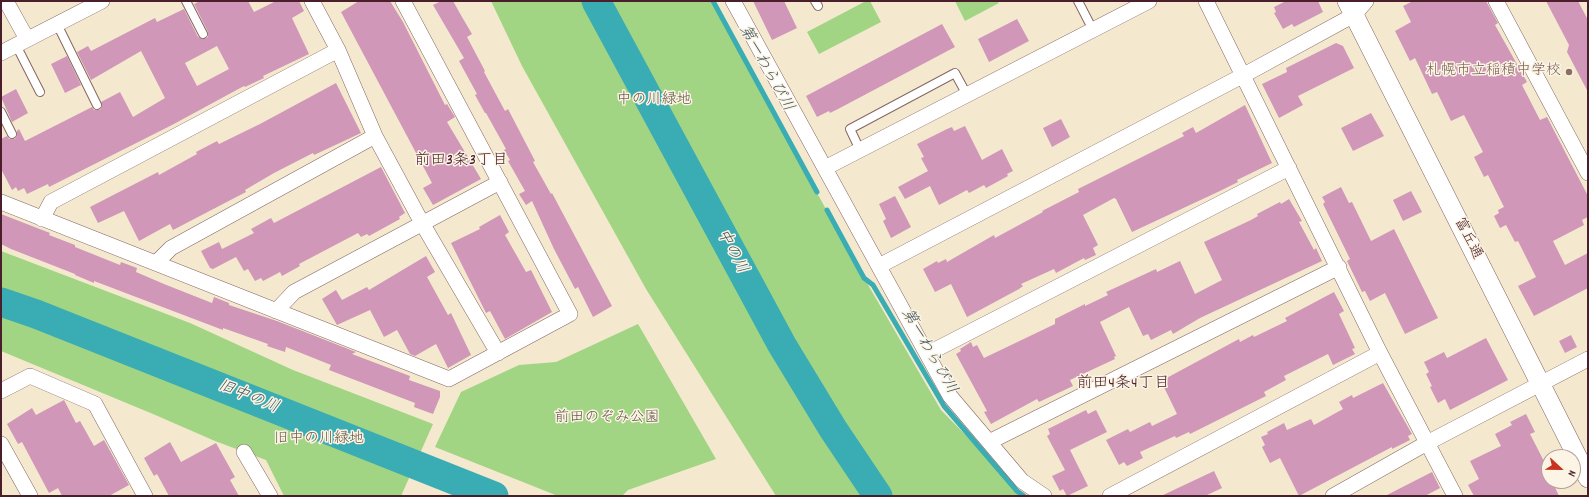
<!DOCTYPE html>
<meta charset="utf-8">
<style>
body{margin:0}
#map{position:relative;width:1589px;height:497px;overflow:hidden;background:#f4e9cf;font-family:Dekko,sans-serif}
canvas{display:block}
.frame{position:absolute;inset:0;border:2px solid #4a1f2b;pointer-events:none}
.north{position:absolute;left:1541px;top:449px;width:40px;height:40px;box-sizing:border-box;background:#fcf5e5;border:1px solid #b59f9b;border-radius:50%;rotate:112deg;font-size:11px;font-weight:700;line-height:16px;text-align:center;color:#4a1f2b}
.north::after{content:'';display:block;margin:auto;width:14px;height:18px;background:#c8321e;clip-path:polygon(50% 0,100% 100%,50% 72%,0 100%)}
</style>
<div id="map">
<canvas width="1589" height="497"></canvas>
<div class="frame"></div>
<div class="north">N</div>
</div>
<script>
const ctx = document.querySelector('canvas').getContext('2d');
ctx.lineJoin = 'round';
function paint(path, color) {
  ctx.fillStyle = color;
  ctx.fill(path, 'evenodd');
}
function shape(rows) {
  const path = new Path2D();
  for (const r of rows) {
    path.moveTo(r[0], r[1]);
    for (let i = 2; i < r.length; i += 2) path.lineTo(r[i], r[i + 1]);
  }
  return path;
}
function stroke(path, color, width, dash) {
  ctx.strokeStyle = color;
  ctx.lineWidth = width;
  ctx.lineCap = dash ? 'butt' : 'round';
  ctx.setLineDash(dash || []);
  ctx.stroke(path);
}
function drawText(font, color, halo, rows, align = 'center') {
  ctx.font = font + ' Dekko,"Klee One",sans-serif';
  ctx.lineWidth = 3;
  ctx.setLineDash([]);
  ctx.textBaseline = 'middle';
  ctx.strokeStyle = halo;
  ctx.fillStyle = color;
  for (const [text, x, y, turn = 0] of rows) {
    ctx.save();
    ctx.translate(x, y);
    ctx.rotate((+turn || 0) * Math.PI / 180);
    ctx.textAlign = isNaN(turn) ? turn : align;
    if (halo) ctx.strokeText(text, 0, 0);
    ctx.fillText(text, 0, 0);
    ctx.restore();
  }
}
const green = shape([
 [491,1,711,1,864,278,941,410,1025,496,776,496,646,289,522,66],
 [866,1,870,1,881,22,819,54,807,32],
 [955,1,997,1,999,3,965,21],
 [1,251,190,323,293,370,433,424,401,496,284,496,266,460,215,441,153,414,1,351],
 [638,324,716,459,628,490,622,496,558,496,435,447,461,392,519,365,556,362]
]);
const stream = shape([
 [713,1,817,192],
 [827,210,864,278,873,285,944,406,1017,491,1024,496]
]);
const river = shape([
 [596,1,782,345,833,429,878,496],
 [1,302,36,314,494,496]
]);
const building = shape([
 [200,1,248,1,254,12,276,1,299,1,304,11,292,18,309,54,263,76,264,78,245,87,244,86,172,125,49,187,48,184,27,194,24,188,18,191,16,187,12,190,1,169,1,139,7,136,9,139,15,139,17,135,17,131,19,129,25,141,92,107,94,110,100,110,102,106,101,102,120,92,133,117,165,98,141,51,91,80,77,52,88,46,91,51,155,18,157,22,184,9,198,37,205,39,208,37,208,32,194,4],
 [217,46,229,69,197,86,185,63],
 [359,1,390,1,403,22,445,105,447,104,455,117,447,122,481,179,433,205,423,188,432,183,341,12],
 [441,1,453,1,462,17,472,34,467,37,485,71,484,72,505,111,508,109,535,161,533,162,551,194,552,193,612,306,593,317,578,287,575,289,554,249,532,201,526,205,519,194,525,191,508,161,510,160,504,150,506,149,486,113,485,113,475,95,477,94,459,61,464,58,433,5],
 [753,1,784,1,797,28,772,40],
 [1286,1,1318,1,1323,12,1294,27,1292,24,1283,29,1274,13,1276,12,1274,7],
 [1413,1,1486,1,1498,23,1495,25,1527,82,1522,85,1540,120,1547,117,1588,196,1588,217,1582,220,1584,225,1553,241,1565,265,1588,253,1588,288,1534,316,1518,286,1536,277,1518,241,1515,242,1506,225,1500,228,1494,216,1499,213,1498,210,1504,207,1488,175,1484,177,1474,157,1483,152,1464,115,1451,121,1437,92,1432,94,1415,58,1410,61,1395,31,1411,22,1403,6],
 [1546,1,1578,1,1588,20,1588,92,1567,52,1569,45],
 [1017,19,1029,41,989,62,978,39],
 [942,24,955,47,838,109,830,113,829,111,817,117,806,96],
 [1336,43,1343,46,1354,68,1298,96,1303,105,1279,118,1262,84,1287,72,1286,68],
 [67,56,81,85,65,93,51,64],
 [336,83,361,133,314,155,313,153,274,173,245,190,246,192,173,230,170,224,139,241,124,211,98,223,90,207,158,172,159,175,197,154,196,152,217,141,219,144,260,124],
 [16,89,28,113,12,122,1,97],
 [1245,105,1272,163,1237,180,1238,182,1222,190,1132,232,1116,199,1114,198,1083,215,1098,245,1093,248,1096,255,1085,260,1084,258,1056,273,1054,269,1021,284,1023,286,1019,289,967,317,951,284,935,292,923,269,937,261,938,263,946,259,947,262,994,235,995,238,1043,212,1042,211,1079,192,1078,189,1184,136,1182,133,1193,127,1196,133],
 [1371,113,1384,136,1353,151,1341,128],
 [1061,119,1070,137,1052,147,1043,128],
 [965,126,982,160,1002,149,1013,171,1007,174,1008,176,986,188,984,185,969,193,967,190,939,205,930,186,905,199,898,187,928,171,921,158,924,157,917,144,947,129,952,127,954,131],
 [381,167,405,213,399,217,400,219,369,236,367,234,361,237,358,233,299,264,300,266,282,276,280,272,263,281,261,278,255,281,248,269,244,271,236,257,213,269,210,268,201,251,219,242,222,249,254,233,251,229,271,218,274,223],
 [1341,187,1349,203,1352,202,1371,241,1394,229,1438,318,1405,334,1385,293,1370,301,1365,291,1362,292,1347,261,1350,259,1323,204,1325,202,1322,197],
 [1411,191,1422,212,1403,221,1393,200],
 [895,196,911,227,891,238,883,221,886,219,879,204],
 [1289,199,1302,221,1299,222,1314,250,1316,248,1322,261,1200,318,1173,334,1171,330,1151,340,1148,334,1143,336,1129,307,1100,322,1116,356,1114,357,1115,359,1070,380,1073,386,1039,402,1037,399,991,424,984,412,987,411,956,354,961,351,960,349,971,342,973,347,977,345,984,358,1055,324,1055,319,1085,304,1085,306,1108,295,1106,292,1156,269,1157,272,1180,261,1195,294,1222,280,1204,242,1251,220,1258,216,1257,214,1280,202,1281,204],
 [1,214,50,233,49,235,75,245,75,247,120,265,121,262,137,268,136,272,164,284,212,303,214,297,229,303,229,305,277,321,356,352,352,354,410,376,409,380,440,391,440,397,433,414,414,407,415,403,329,370,331,365,286,347,285,352,267,346,268,344,223,328,223,330,94,281,94,283,75,275,75,274,11,249,1,244],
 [500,215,509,232,505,235,526,272,531,270,552,312,505,339,490,311,486,313,451,243,480,229,479,227],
 [426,256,435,272,427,277,448,315,451,313,471,355,448,368,436,344,415,356,410,354,397,330,384,337,370,310,337,325,322,299,336,290,342,300,367,287,369,290],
 [1334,292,1344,311,1339,314,1355,348,1352,349,1355,354,1333,365,1328,354,1284,376,1286,380,1264,392,1266,396,1190,434,1189,432,1176,438,1175,436,1140,452,1143,458,1127,466,1124,462,1119,465,1106,440,1128,429,1130,432,1150,422,1152,426,1177,414,1161,381,1239,339,1240,342,1253,335,1254,337,1287,321,1285,318],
 [1571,335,1577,347,1565,353,1559,341],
 [1486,338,1508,380,1450,410,1445,399,1438,403,1430,387,1432,386,1426,374,1429,372,1424,362,1444,352,1447,358],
 [1383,383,1412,434,1408,436,1410,440,1392,449,1392,447,1299,496,1280,458,1270,463,1262,447,1265,445,1261,437,1268,434,1267,432,1284,423,1287,430,1311,419,1314,425,1343,409,1339,402,1352,395,1353,398],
 [64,400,76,423,80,421,94,446,104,440,129,485,109,496,62,496,58,488,49,493,22,442,18,444,7,424,32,408,36,415],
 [1086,410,1088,414,1096,410,1107,432,1070,450,1088,486,1067,496,1063,489,1060,491,1052,476,1065,470,1047,436,1050,434,1048,429],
 [1526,414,1535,432,1530,434,1548,469,1549,481,1552,481,1559,496,1474,496,1468,485,1479,479,1470,461,1501,446,1495,434,1512,425,1510,422],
 [170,442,181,462,216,443,235,477,230,480,239,496,169,496,157,474,154,476,144,458],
 [1214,471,1222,488,1205,496,1161,496],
 [1432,472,1440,488,1425,496,1385,496]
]);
const service = shape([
 [186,1,203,34],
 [815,1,818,6],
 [1078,1,1093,30],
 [57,24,97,105],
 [16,45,40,92],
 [1,112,12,134],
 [860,150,850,129,955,73,967,95]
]);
const minor = shape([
 [6,1,27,39],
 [312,1,338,50,375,136,422,223,498,353],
 [733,1,950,396,1022,481,1044,496],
 [1206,1,1380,353,1455,496],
 [1496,1,1588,173],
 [1,53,102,1],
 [825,168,1149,1],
 [1,202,449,379,570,314,403,1],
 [42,219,51,202,338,50],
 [156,263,171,248,375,136],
 [879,266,1244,75,1354,15,1366,1],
 [276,311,294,292,500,182],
 [927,354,1289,168],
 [1,391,30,376,95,404,145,496],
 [989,442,1339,267],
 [1,444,30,496],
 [244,452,270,496],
 [1110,496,1380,353],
 [1333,496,1427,443,1588,359]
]);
const tertiary = shape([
 [1347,1,1588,478]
]);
const markers = [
 [1569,72,4,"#8d6e63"]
];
const educationNames = [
 ["札幌市立稲積中学校",1561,72]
];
const parkNames = [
 ["中の川緑地",654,101],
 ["前田のぞみ公園",607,419],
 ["旧中の川緑地",319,440]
];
const streetNames = [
 ["富丘通",1467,239,63]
];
const waterNames = [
 ["第一わらび川",765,69,61],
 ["中の川",731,252,62],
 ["第一わらび川",928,352,60],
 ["旧中の川",248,398,22]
];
const neighbourhoodNames = [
 ["前田3条3丁目",461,162],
 ["前田4条4丁目",1123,385]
];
paint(green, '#a1d483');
stroke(stream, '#3aacb3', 5);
stroke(river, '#3aacb3', 29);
paint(building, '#d097b8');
stroke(service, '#866664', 10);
stroke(minor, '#866664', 16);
stroke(tertiary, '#866664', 20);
stroke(service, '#fff', 8);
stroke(minor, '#fff', 15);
stroke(tertiary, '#fff', 19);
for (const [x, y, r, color] of markers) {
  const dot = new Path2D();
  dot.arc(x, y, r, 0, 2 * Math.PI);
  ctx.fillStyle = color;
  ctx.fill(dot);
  stroke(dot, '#fcf5e5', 1.5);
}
drawText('15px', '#785e54', '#fcf5e5', educationNames, 'right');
drawText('15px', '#645545', '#fcf5e5', parkNames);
drawText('15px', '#4a1f2b', '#fcf5e5', streetNames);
drawText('italic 16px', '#445761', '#fcf5e5', waterNames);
drawText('16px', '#4a1f2b', '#fcf5e5', neighbourhoodNames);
</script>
